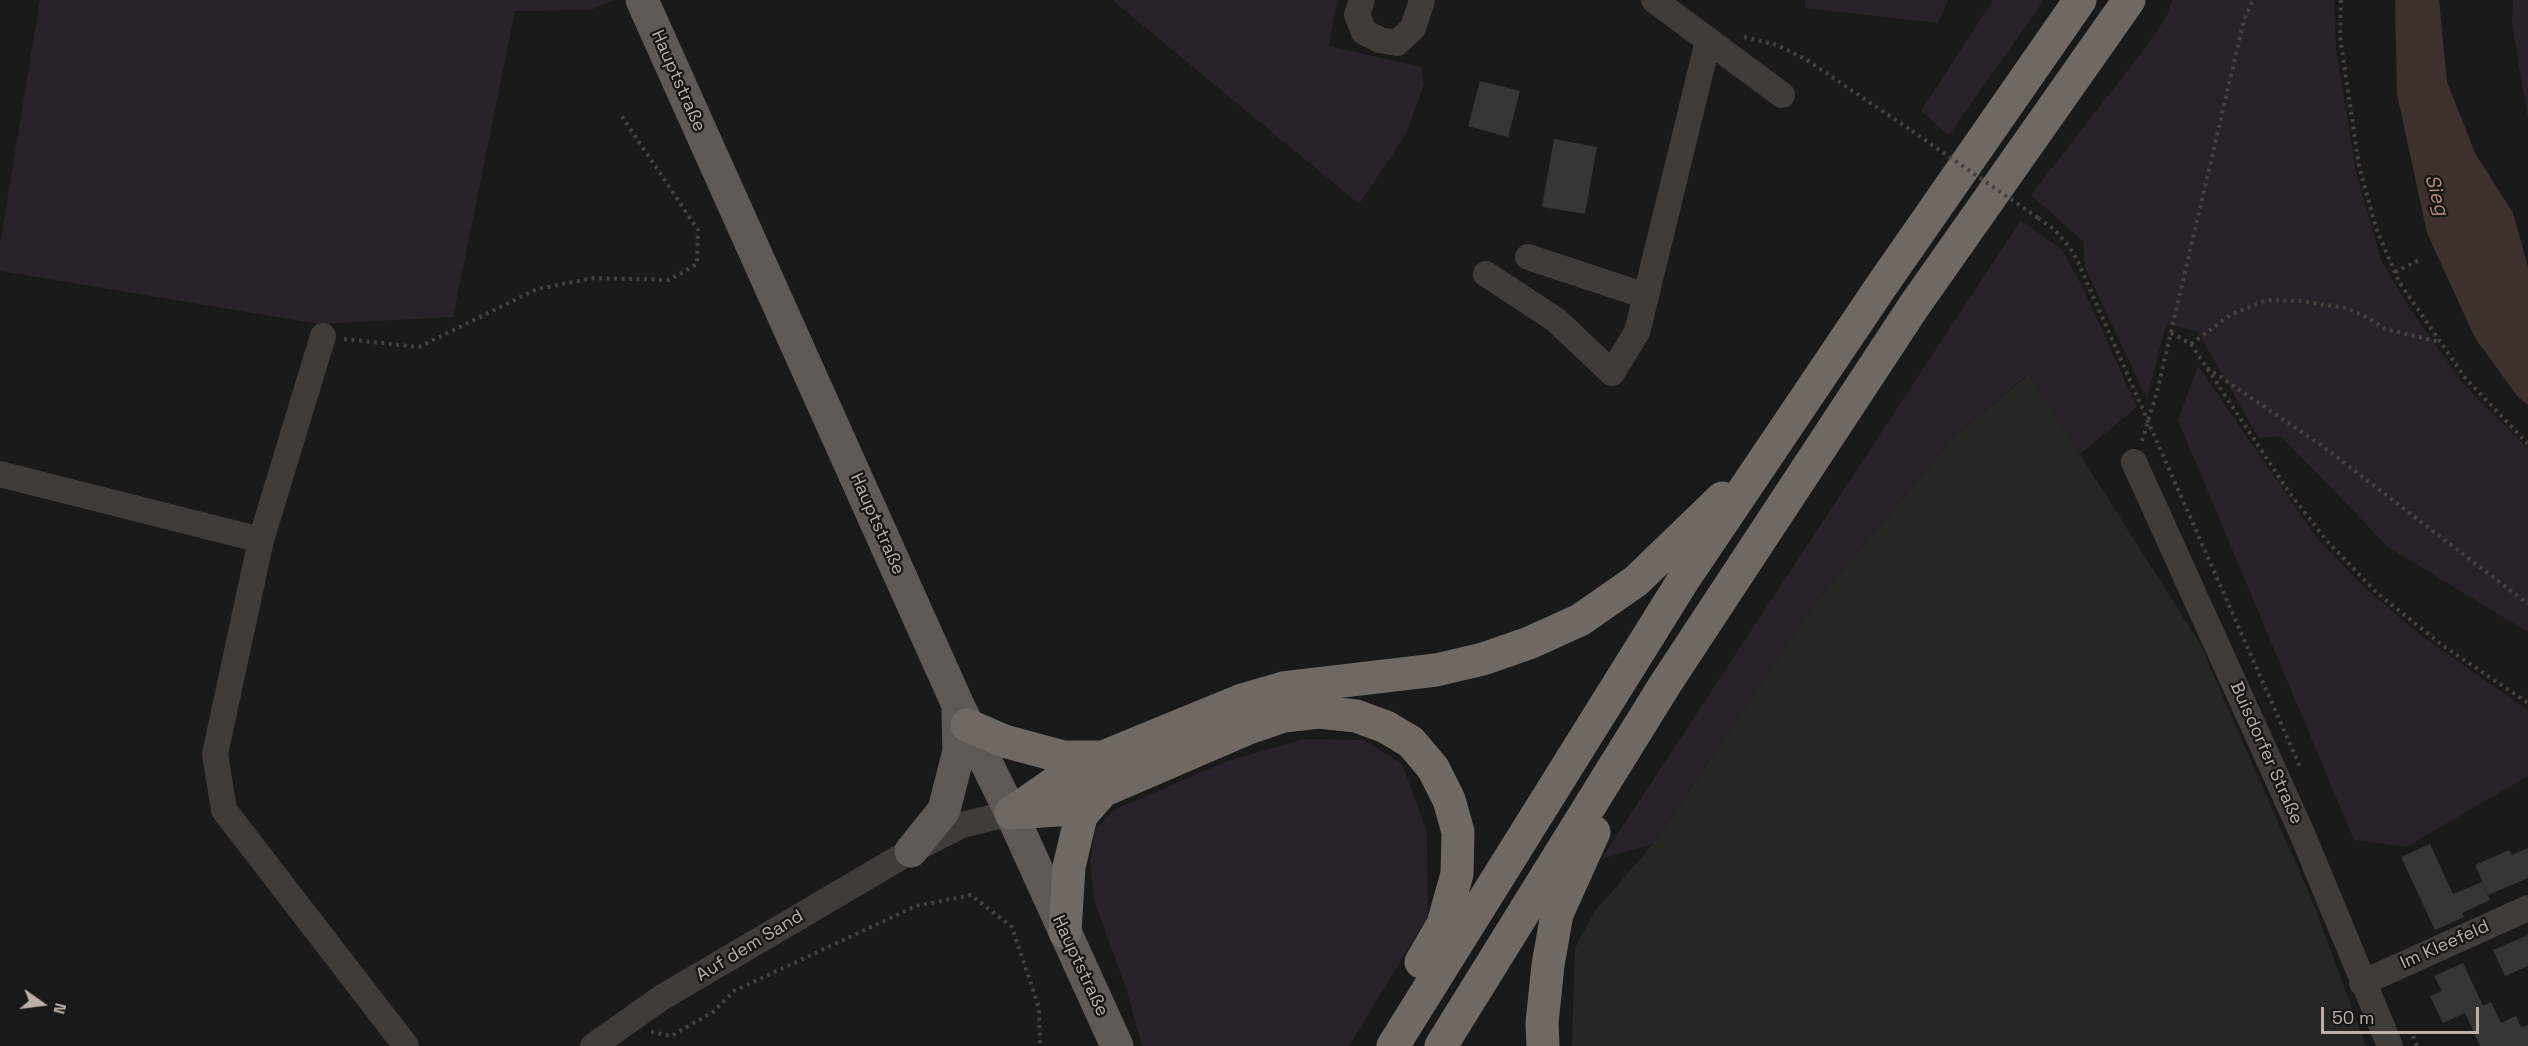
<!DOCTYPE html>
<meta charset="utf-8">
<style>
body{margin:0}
#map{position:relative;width:2528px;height:1046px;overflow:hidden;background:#191917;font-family:"Space Grotesk",sans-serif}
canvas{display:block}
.north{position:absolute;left:12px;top:974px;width:60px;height:60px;-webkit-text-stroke:4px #141412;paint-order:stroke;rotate:104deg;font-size:16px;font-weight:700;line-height:24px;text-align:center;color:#bab0a8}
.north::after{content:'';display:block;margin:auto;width:21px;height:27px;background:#bab0a8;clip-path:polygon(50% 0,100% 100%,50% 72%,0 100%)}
.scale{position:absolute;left:2321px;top:1007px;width:158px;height:27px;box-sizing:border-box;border:3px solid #bab0a8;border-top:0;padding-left:8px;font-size:18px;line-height:21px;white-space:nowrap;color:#bab0a8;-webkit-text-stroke:4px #141412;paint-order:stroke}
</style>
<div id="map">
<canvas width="2528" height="1046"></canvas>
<div class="north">N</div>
<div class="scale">50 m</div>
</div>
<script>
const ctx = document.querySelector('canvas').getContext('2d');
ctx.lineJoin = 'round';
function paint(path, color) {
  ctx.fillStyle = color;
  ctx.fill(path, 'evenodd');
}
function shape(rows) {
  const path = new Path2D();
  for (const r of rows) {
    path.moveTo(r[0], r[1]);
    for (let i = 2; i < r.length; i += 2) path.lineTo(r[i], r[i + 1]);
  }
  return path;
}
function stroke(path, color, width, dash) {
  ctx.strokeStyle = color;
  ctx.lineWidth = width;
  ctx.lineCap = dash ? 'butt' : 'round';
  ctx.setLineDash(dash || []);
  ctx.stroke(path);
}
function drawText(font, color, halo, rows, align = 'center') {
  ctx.font = font + ' "Space Grotesk",sans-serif';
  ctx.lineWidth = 4.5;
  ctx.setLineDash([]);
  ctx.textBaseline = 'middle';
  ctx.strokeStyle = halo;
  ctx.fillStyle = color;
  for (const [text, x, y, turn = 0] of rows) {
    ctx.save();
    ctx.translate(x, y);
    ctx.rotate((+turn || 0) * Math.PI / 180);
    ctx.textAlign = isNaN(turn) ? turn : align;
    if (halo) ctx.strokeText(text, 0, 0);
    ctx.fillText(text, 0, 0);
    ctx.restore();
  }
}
const built = shape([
 [2029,374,2199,642,2312,900,2366,1046,1572,1046,1575,948,1595,911,1653,844,1819,598,1954,437]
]);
const green = shape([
 [40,0,613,0,591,10,515,11,453,317,319,324,0,271,0,244],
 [1112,0,1337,0,1329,46,1421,67,1424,84,1406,134,1359,204],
 [1805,0,1948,0,1938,23,1805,8],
 [1993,0,2044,0,1949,135,1921,111],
 [2172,0,2334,0,2336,48,2356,173,2381,260,2410,309,2464,385,2528,449,2528,632,2388,547,2281,436,2259,438,2197,331,2166,324,2147,399,2085,267,2083,241,2031,195,2145,48,2167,16],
 [2513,0,2528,0,2528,119,2512,24],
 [2021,220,2062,250,2081,284,2137,407,2080,454,2028,374,1954,437,1819,598,1653,844,1601,859],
 [2198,366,2316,537,2364,587,2420,635,2528,710,2528,776,2406,847,2354,840,2178,420],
 [1304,739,1364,740,1402,764,1427,832,1428,916,1349,1046,1142,1046,1126,988,1094,900,1090,861,1095,830,1114,810,1228,761]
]);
const water = shape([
 [2395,0,2439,0,2447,82,2475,153,2513,213,2528,267,2528,405,2518,397,2475,338,2427,233,2397,94]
]);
const building = shape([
 [1480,81,1520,91,1508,137,1468,126],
 [1554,139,1597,147,1585,214,1542,207],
 [2430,844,2453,894,2482,882,2490,900,2462,913,2464,917,2435,930,2401,857],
 [2528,848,2528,878,2488,895,2475,865,2509,850,2512,855],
 [2528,935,2528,966,2505,976,2493,950],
 [2463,963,2483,1006,2491,1002,2501,1023,2516,1016,2521,1027,2528,1025,2528,1046,2480,1046,2465,1013,2443,1023,2430,996,2442,991,2434,976]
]);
const path = shape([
 [2341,0,2340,37,2359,166,2376,228,2399,282,2466,379,2528,444],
 [1744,37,1777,45,1807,60,1912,131],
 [2038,218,2055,230,2070,248,2078,262,2301,769],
 [2395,272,2419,260],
 [2171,333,2191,344,2291,495,2327,541,2377,593,2442,645,2528,703],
 [344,339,419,347,537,289,594,278,669,280,697,264,698,230,621,115],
 [2191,344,2230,315,2267,300,2300,301,2346,308,2369,318,2385,329,2440,342],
 [2207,368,2321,445,2528,604],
 [2142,441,2157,392,2244,20,2253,0],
 [651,1032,671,1036,713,1012,734,991,916,906,971,895,1012,927,1039,1008,1040,1046],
 [2413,1036,2417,1046]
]);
const minor = shape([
 [1362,0,1357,15,1364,32,1380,40,1397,43,1413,28,1422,0],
 [1654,0,1782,95],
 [1528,257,1646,296,1708,41],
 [1486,274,1556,320,1612,373,1637,332,1646,296],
 [2134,462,2301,831,2390,1046],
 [0,474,261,540,215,754,224,810,406,1046],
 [261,540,323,336],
 [2362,983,2528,908],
 [593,1046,661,998,911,851,962,825,1011,813]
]);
const major = shape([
 [642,0,958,705,1011,813,1117,1046],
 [911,851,944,810,959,751,958,713]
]);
const highway = shape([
 [967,725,1004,741,1063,757,1101,757],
 [1011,813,1053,784,1103,757,1242,700,1283,688,1436,670,1483,659,1529,643,1580,620,1636,581,1722,498],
 [1011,813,1058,810,1246,729,1284,716,1319,712,1356,716,1386,727,1411,742,1433,768,1449,800,1458,832,1457,874,1443,924,1421,962],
 [1065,932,1069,867,1081,816,1100,794],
 [1393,1046,1684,579,1880,288,2080,0],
 [1441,1046,1666,683,1914,306,2129,0],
 [1543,1046,1542,1023,1548,965,1557,914,1594,832]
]);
const pathBridge = shape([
 [1912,131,2038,218]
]);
const streetNames = [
 ["Hauptstraße",678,81,66],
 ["Hauptstraße",877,524,66],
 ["Buisdorfer Straße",2266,753,66],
 ["Im Kleefeld",2445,945,-24],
 ["Auf dem Sand",750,946,-31],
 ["Hauptstraße",1080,966,65]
];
const waterNames = [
 ["Sieg",2436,195,74]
];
paint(built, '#262623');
paint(green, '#29212a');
paint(water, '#3e302c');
paint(building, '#353532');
stroke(path, '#46413e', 4, [3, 4.5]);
stroke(minor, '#3f3c38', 26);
stroke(major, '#5e5954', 33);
stroke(highway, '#706963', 33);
stroke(pathBridge, '#46413e', 4, [3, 4.5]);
drawText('18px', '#bab0a8', '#141412', streetNames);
drawText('italic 20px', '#b78a7e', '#141412', waterNames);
</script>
